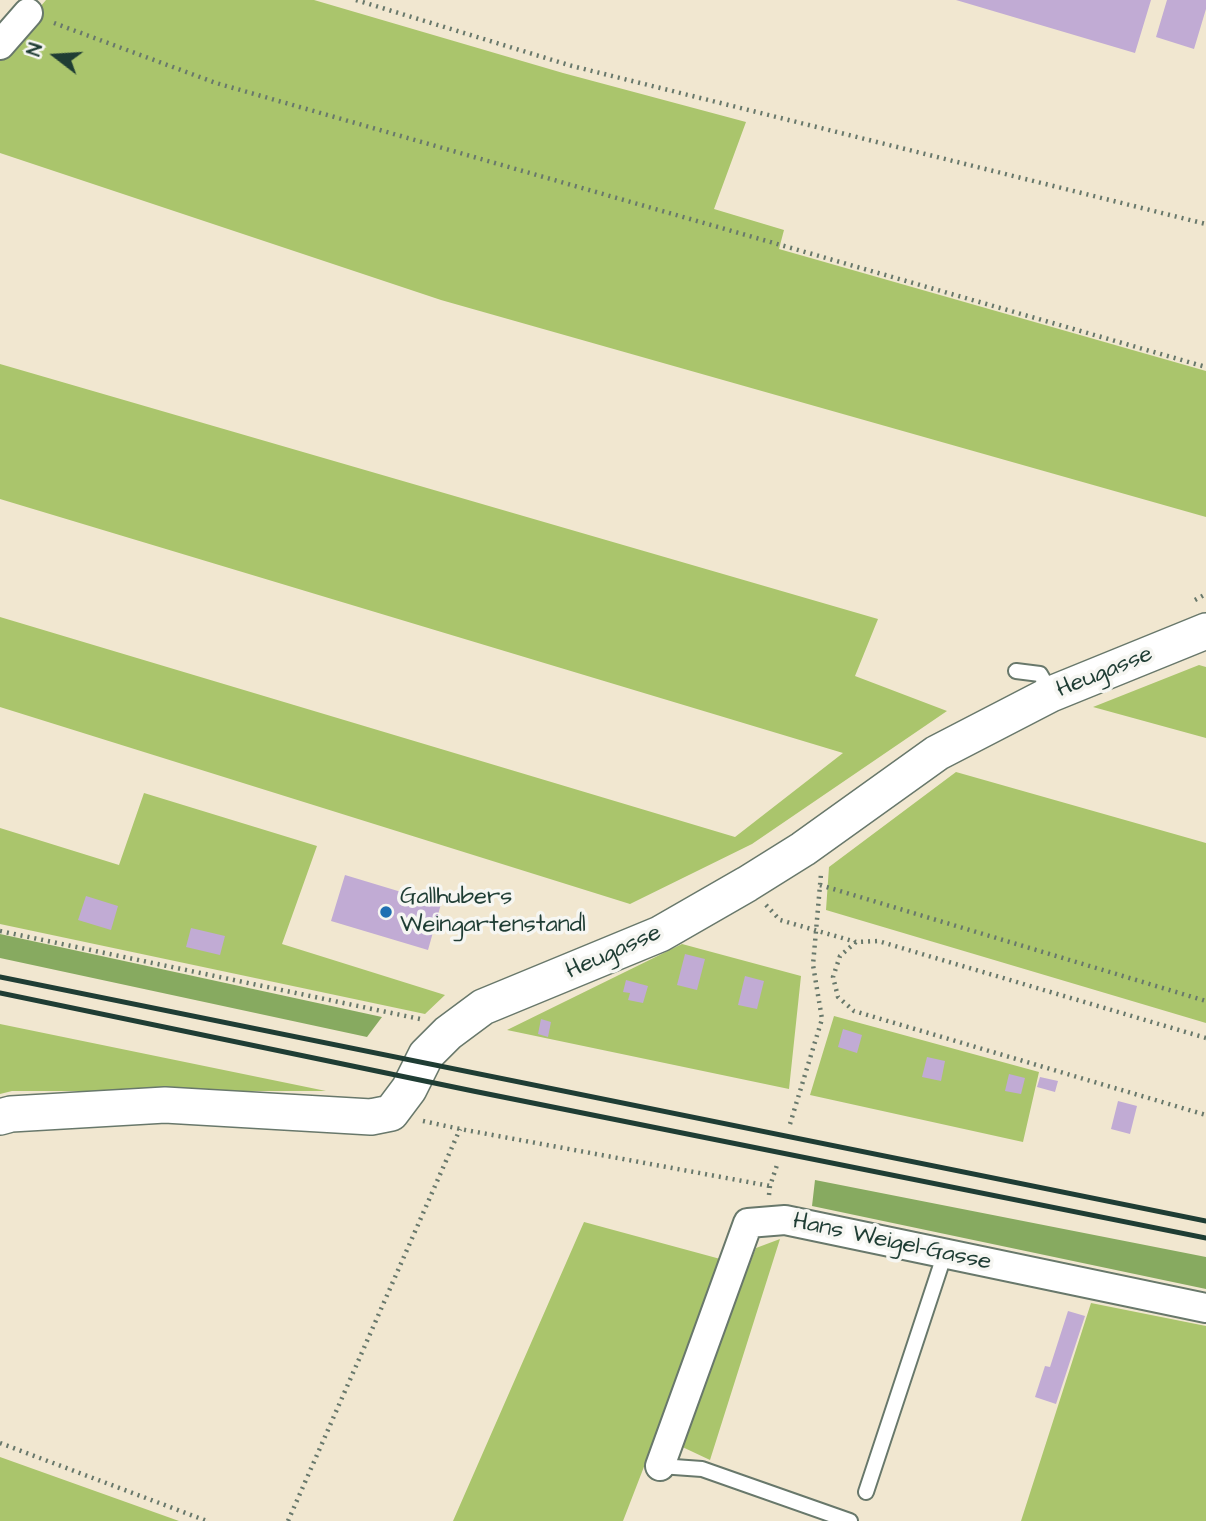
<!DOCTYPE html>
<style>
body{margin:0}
#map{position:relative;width:1206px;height:1521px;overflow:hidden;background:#f1e7d0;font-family:"Architects Daughter",sans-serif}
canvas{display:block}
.north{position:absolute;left:21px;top:21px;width:70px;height:70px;-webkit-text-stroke:5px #f6f6f2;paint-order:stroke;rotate:287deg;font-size:19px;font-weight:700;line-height:28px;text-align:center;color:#1f3d34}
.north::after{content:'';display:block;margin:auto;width:24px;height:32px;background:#1f3d34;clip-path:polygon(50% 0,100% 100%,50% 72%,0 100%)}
</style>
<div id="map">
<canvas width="1206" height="1521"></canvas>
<div class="north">N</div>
</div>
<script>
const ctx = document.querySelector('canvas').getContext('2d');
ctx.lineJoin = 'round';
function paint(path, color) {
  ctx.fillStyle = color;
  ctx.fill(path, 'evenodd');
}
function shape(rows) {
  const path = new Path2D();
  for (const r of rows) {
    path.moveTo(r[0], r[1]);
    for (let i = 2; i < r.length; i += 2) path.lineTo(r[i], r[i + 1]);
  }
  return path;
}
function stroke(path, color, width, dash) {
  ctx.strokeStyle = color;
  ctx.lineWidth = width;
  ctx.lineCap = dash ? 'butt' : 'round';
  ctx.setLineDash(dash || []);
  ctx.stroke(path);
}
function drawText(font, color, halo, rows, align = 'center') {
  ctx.font = font + ' "Architects Daughter",sans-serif';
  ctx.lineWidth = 7;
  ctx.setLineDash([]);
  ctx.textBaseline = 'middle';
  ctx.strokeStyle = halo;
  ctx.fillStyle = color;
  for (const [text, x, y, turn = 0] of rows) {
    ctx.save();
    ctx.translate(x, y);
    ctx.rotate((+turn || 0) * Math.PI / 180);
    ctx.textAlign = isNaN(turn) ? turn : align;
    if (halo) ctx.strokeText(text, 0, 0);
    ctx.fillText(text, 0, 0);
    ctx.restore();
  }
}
const green = shape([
 [46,0,314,0,563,73,746,122,714,209,784,230,779,249,1206,371,1206,517,441,300,0,153,0,54],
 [0,364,878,619,855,676,947,711,752,844,630,904,0,707,0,617,735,837,843,753,0,499],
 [1199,665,1206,667,1206,738,1093,707],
 [956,772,1206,843,1206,1023,826,910,829,867],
 [144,793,317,846,282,944,445,995,425,1014,0,924,0,828,119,865],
 [682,944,801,976,789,1089,507,1030],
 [834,1016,1039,1072,1023,1142,810,1095],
 [0,1024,326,1091,12,1091,0,1094],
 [584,1222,724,1260,623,1521,453,1521],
 [780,1239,710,1460,676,1444,756,1248],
 [1091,1303,1206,1326,1206,1521,1021,1521],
 [0,1457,179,1521,0,1521]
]);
const forest = shape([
 [0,934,382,1017,367,1037,0,958],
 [815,1180,1206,1257,1206,1289,812,1206]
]);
const building = shape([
 [956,0,1151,0,1135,53],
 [1167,0,1206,0,1206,9,1194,49,1156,37],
 [345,875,441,904,428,950,331,921],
 [86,896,118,906,111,930,78,920],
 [191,928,225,936,220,955,186,947],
 [685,954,705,959,697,990,677,985],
 [745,976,764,981,757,1009,738,1005],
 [626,980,648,986,643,1003,628,1000,630,993,623,992],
 [541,1019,551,1022,548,1037,538,1034],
 [843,1029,862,1035,857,1053,838,1047],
 [927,1057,945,1061,941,1081,922,1077],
 [1009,1074,1025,1078,1021,1094,1005,1091],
 [1040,1077,1058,1081,1055,1092,1037,1087],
 [1118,1101,1137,1106,1130,1134,1111,1129],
 [1068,1311,1085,1316,1056,1404,1035,1397,1045,1366,1050,1367]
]);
const path = shape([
 [356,0,572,66,1206,224],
 [54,23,216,83,1206,367],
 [1195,600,1206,594],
 [820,885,1206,1001],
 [766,905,780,920,856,942],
 [0,931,420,1019],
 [1206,1038,878,941,856,942,840,956,833,977,838,997,854,1011,1206,1115],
 [423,1121,460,1129,770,1186],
 [790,1124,822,1019,813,965,821,874],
 [769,1195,770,1186,778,1162],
 [0,1443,207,1521],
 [288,1521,460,1129]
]);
const service = shape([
 [1016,671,1040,674,1051,693],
 [660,1466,702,1469,850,1521],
 [866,1492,945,1253]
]);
const minor = shape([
 [0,45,28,13],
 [660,1466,748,1223,785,1220,1206,1308]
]);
const tertiary = shape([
 [0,1117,11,1114,165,1105,371,1117,391,1113,409,1089,426,1055,448,1033,483,1007,660,934,747,884,803,849,937,753,1051,694,1206,631]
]);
const rail = shape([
 [0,977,1206,1221],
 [0,993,473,1091,1206,1238]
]);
const markers = [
 [386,912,7,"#1f6fb2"]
];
const streetNames = [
 ["Heugasse",1105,673,-22],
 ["Heugasse",614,953,-24],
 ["Hans Weigel-Gasse",892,1243,12]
];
const poiNames = [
 ["Gallhubers",400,898],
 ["Weingartenstandl",400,926]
];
paint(green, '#aac56c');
paint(forest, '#87aa60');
paint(building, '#c1abd4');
stroke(service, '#68786b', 18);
stroke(minor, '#68786b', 32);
stroke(tertiary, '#68786b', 38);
stroke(path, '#68786b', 4.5, [2, 5]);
stroke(service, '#fff', 14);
stroke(minor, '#fff', 28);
stroke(tertiary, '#fff', 35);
stroke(rail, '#1f3d34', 5);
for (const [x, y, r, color] of markers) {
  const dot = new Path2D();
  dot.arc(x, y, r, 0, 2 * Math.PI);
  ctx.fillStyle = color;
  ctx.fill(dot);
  stroke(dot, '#f6f6f2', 2.5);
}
drawText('24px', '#1f3d34', '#f6f6f2', streetNames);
drawText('24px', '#1f3d34', '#f6f6f2', poiNames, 'left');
</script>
